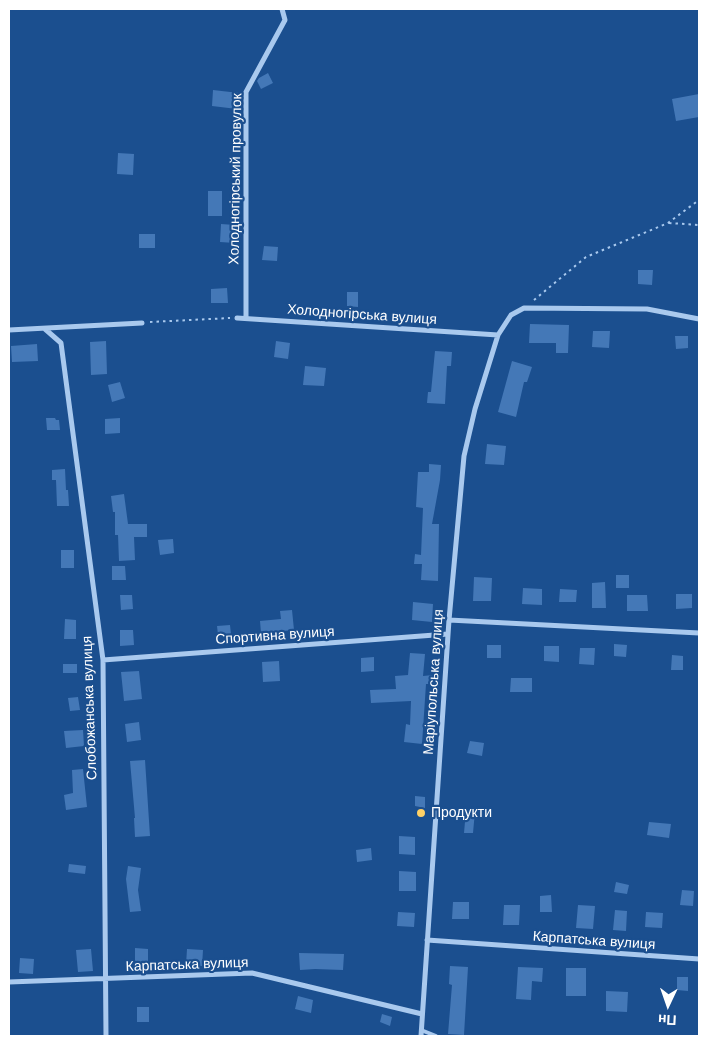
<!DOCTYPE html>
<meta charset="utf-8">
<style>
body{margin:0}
#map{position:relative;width:708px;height:1045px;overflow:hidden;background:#1b4f8f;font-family:Helvetica,sans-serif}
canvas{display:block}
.frame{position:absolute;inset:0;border:10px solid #fff;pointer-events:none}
.north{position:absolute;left:643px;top:980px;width:50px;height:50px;-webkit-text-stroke:4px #1b4f8f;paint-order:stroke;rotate:183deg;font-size:14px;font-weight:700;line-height:20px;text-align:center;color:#fff}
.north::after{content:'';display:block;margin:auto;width:18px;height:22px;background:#fff;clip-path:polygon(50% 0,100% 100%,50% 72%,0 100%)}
</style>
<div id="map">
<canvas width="708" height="1045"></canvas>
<div class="frame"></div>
<div class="north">Пн</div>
</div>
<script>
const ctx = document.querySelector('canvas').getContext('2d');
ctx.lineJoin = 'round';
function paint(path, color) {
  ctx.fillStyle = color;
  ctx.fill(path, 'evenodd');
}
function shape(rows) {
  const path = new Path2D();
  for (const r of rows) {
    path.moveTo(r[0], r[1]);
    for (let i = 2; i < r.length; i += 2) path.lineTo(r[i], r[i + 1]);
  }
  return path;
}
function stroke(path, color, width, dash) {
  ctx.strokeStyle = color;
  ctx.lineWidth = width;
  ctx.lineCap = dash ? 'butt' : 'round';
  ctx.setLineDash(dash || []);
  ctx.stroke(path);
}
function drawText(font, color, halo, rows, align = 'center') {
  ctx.font = font + ' Helvetica,sans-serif';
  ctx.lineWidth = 4.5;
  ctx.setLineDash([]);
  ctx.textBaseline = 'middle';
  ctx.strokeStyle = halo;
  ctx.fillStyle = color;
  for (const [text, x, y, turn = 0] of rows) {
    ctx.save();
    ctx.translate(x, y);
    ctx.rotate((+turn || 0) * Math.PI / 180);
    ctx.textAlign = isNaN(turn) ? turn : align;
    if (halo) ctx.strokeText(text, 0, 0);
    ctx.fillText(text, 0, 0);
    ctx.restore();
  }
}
const building = shape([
 [268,73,273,83,261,89,257,81,259,78],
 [213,90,239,93,237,109,212,106],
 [699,94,699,117,676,121,672,99],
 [118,153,134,154,133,175,117,174],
 [208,191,222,191,222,216,208,216],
 [221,224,235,225,235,243,220,242],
 [139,234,155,234,155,248,139,248],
 [264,246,278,247,277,261,262,260],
 [638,270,653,270,652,285,638,284],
 [227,288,228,303,211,303,211,289],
 [347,292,358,292,358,307,347,306],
 [530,324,569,325,568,353,556,353,556,343,529,343],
 [593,331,610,331,609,348,592,347],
 [675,336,688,336,688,348,676,349],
 [106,341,107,374,91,375,90,342],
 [276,341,290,343,288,359,274,357],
 [37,344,38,361,12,362,11,346],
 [435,351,452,352,451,366,447,366,445,404,427,403,428,392,431,392],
 [512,361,532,367,527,382,524,382,516,417,498,412],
 [305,366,326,368,324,386,303,385],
 [120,382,125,398,112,402,108,385],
 [46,418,55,418,56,420,59,420,60,430,47,430],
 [120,418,120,433,105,434,105,419],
 [487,444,506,446,504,465,485,464],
 [429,464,441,465,440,480,432,524,439,524,438,581,421,580,422,564,414,564,415,554,421,555,423,508,416,507,418,472,429,472],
 [65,469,66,490,68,490,69,506,57,506,56,480,52,480,52,470],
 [124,494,128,524,147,524,147,537,134,537,135,560,119,561,118,535,115,535,115,512,113,512,111,496],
 [173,539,174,553,160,555,158,540],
 [61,550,74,550,74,568,61,568],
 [112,566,125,566,126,580,112,580],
 [616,575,629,575,629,588,616,588],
 [474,577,492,578,491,601,473,601],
 [605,582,606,608,592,608,592,583],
 [523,588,542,589,542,605,522,604],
 [560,589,577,590,576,602,559,602],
 [676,594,692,594,692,608,676,609],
 [120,595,132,595,133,609,121,610],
 [627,595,647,595,648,611,627,611],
 [413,602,433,604,432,622,412,620],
 [292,610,294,630,261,633,260,621,281,619,280,611],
 [65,619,76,620,76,639,64,639],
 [230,625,231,634,218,635,217,626],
 [120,630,133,630,134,645,120,646],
 [614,644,627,645,626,657,614,656],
 [487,645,501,645,501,658,487,658],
 [544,646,559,646,559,662,544,661],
 [580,648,595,648,594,665,579,664],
 [410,653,425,654,423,676,433,675,434,684,426,684,422,744,404,742,406,724,410,725,411,701,371,703,370,690,396,689,395,676,408,675],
 [672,655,683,656,683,670,671,670],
 [374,657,374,671,361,672,361,658],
 [279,661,280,681,263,682,262,662],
 [63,664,77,664,77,673,63,673],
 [139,671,142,699,124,701,121,672],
 [511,678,532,678,532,692,510,692],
 [78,697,80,710,70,711,68,698],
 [139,722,141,740,127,742,125,724],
 [83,730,84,746,66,748,64,731],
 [470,741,484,743,482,756,467,753],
 [145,760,150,836,135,837,134,818,135,818,130,761],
 [83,769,87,807,66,810,64,795,73,793,72,770],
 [415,796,425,797,425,808,415,806],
 [466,810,475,811,473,833,464,833],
 [649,822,671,824,669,838,647,835],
 [399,836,415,837,415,855,399,854],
 [371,848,372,860,357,862,356,850],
 [69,864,86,866,85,874,68,872],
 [128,866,141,868,138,890,141,911,130,912,126,879],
 [399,871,416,872,416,891,399,891],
 [616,882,629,885,627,894,614,892],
 [682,890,694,891,693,906,680,905],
 [551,895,552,912,540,912,540,896],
 [453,902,469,902,469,919,452,919],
 [504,905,520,905,519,925,503,925],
 [578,905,595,906,593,929,576,928],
 [615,910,627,911,626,931,613,930],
 [398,912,415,913,414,927,397,926],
 [646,912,663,913,662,928,645,927],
 [135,948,148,949,148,965,135,965],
 [91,949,93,971,78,972,76,950],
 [187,949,203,950,202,966,186,965],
 [299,953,344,954,343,970,315,969,300,970],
 [20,958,34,959,33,974,19,973],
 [450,966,468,967,464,1035,448,1034,452,985,449,984],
 [518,967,543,968,542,982,532,981,531,1000,516,999],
 [566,968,586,968,586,996,566,996],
 [677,977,688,977,688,991,677,990],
 [606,991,628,992,627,1012,606,1011],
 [298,996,313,1000,311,1013,295,1009],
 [137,1007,149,1007,149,1022,137,1022],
 [382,1014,392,1017,390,1026,380,1022]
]);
const path = shape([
 [669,223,699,225],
 [534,300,586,257,668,223,699,200],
 [150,322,230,318]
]);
const service = shape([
 [421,1030,436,1036]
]);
const minor = shape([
 [237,318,498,335,511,315,524,308,647,309,699,319],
 [246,318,246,92,285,20,282,9],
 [45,329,61,343,103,660,106,1036],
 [9,330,142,323],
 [449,620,699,633],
 [103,660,448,634],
 [427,940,699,959],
 [9,982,252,973,422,1014],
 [421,1036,449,620,464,456,475,409,498,335]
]);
const markers = [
 [421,813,5,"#ffd166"]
];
const streetNames = [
 ["Холодногірський провулок",236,179,-89],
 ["Холодногірська вулиця",362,315,4],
 ["Спортивна вулиця",275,636,-4],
 ["Маріупольська вулиця",434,682,-86],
 ["Слобожанська вулиця",90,708,-92],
 ["Карпатська вулиця",594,941,4],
 ["Карпатська вулиця",187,965,-2]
];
const poiNames = [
 ["Продукти",431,813]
];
paint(building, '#4478b7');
stroke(path, '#a9c9ee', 2, [2.5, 4]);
stroke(service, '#a9c9ee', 4);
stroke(minor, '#a9c9ee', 5);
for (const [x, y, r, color] of markers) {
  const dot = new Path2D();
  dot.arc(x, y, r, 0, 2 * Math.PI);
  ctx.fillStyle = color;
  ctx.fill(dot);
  stroke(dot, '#1b4f8f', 2);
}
drawText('14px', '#fff', '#1b4f8f', streetNames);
drawText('14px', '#fff', '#1b4f8f', poiNames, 'left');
</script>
